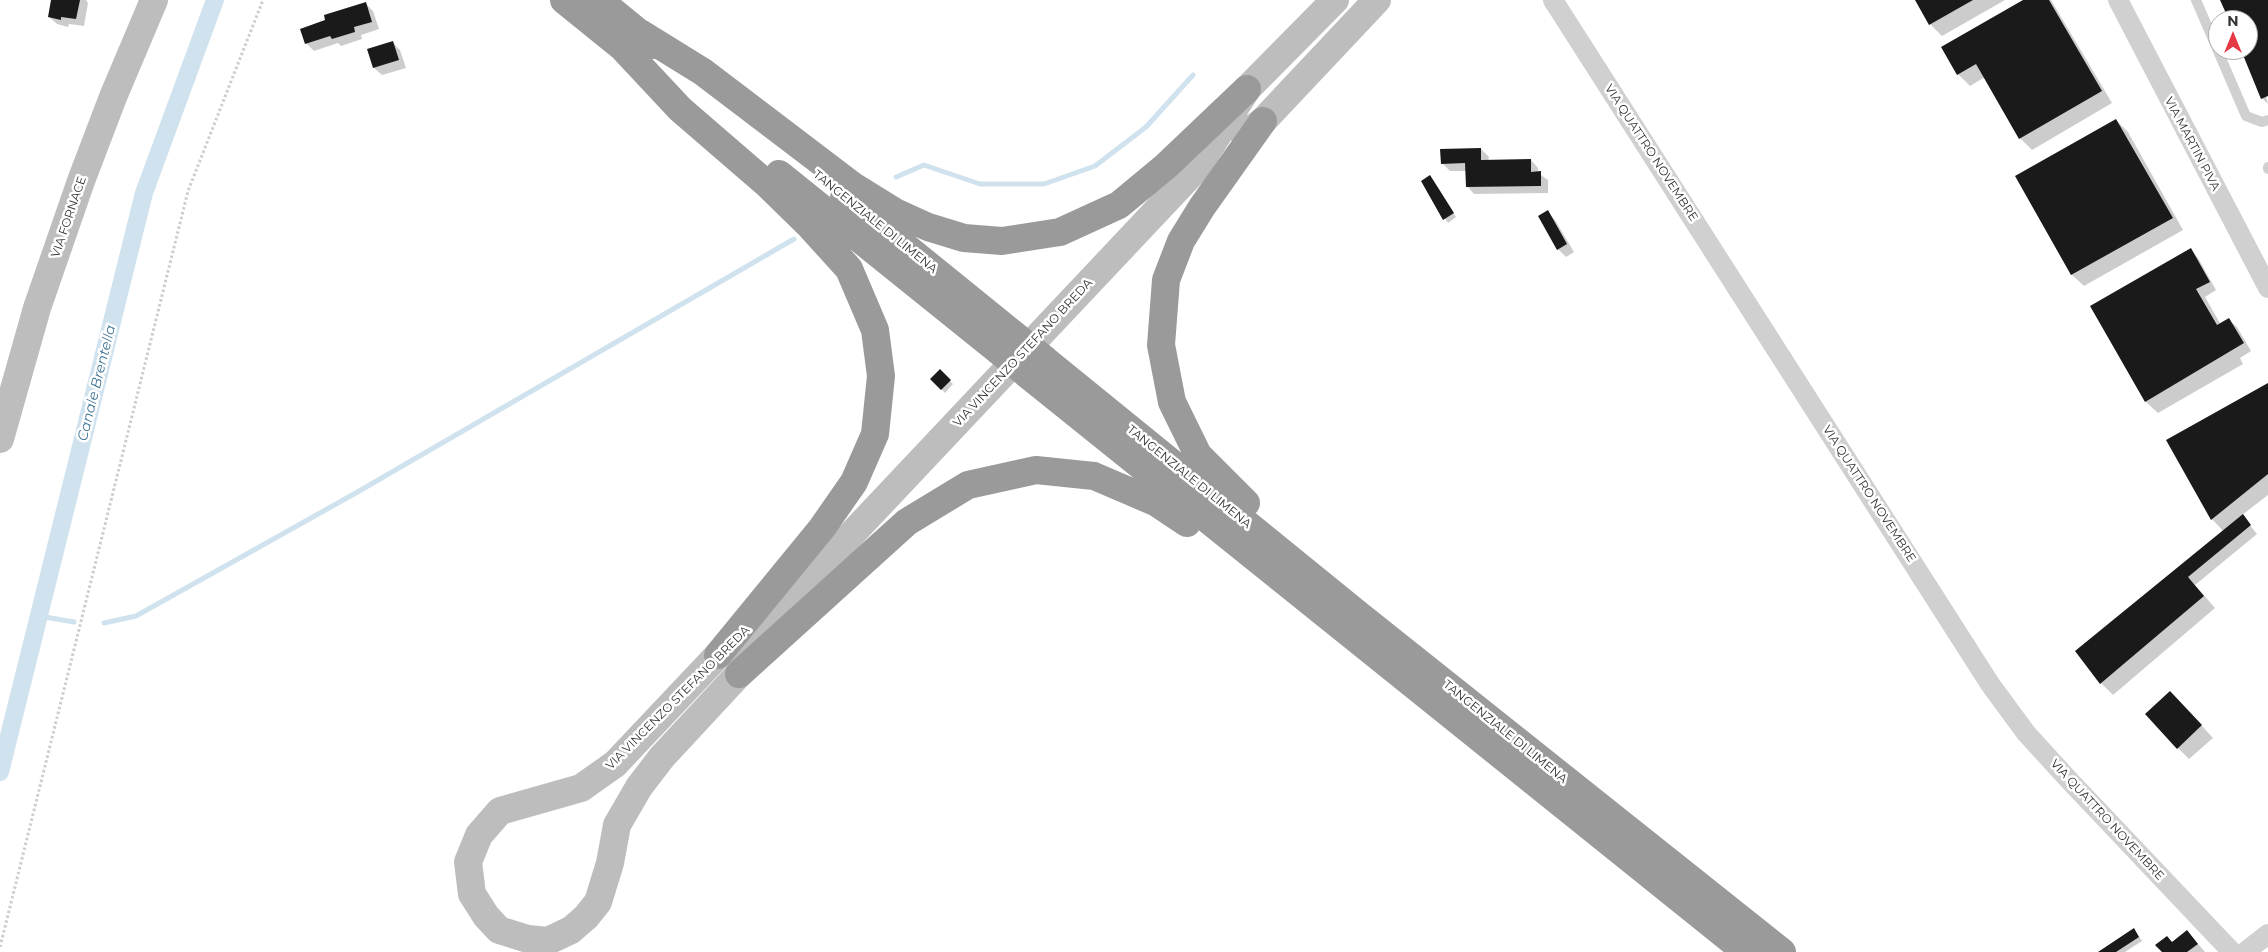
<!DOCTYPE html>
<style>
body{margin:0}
#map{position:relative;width:2268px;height:952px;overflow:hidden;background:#fff;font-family:Montserrat,sans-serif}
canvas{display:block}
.north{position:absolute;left:2208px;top:10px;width:50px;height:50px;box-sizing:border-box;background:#fff;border:1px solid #adadad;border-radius:50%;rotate:0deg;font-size:14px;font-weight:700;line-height:20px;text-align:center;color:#333}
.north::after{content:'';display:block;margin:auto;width:18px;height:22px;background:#e63946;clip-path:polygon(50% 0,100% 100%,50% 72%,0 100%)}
</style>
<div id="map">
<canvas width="2268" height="952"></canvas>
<div class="north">N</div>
</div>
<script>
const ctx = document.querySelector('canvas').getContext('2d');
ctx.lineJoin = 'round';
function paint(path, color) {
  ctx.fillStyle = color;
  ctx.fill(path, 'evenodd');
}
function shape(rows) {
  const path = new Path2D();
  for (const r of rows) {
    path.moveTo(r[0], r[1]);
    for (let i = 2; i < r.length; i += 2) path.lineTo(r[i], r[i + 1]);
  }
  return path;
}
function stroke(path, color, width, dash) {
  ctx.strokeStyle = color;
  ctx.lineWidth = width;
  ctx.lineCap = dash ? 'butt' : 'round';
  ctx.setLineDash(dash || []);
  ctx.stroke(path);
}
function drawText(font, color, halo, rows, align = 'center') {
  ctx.font = font + ' Montserrat,sans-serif';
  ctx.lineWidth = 5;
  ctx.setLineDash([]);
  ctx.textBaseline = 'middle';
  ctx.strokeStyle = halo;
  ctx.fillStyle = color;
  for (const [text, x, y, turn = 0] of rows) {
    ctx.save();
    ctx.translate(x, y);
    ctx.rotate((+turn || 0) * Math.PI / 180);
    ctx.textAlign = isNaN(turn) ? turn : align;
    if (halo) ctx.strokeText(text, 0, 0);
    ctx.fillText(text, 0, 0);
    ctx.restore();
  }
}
const shadow = shape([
 [52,0,86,0,88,3,84,26,69,24,68,27,57,24,49,17],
 [1916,0,2005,0,1942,36,1930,24],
 [2025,0,2051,0,2112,103,2032,150,2020,138,1985,77,1970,86,1958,74],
 [2222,0,2268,0,2268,95,2266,96,2268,104,2262,98,2242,50,2248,50,2248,20,2230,20],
 [365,3,373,11,379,29,361,35,362,39,341,46,338,43,314,51,306,43,327,21],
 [393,43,400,50,406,68,382,75,374,68,369,50],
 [2116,120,2128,132,2183,230,2084,286,2072,275,2017,177],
 [1481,149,1489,157,1488,161,1531,160,1538,168,1538,173,1548,180,1548,193,1474,194,1467,186,1467,171,1450,171,1442,163],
 [1433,180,1456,217,1448,223,1422,181],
 [1547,212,1555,220,1574,252,1566,257,1558,249,1539,217],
 [2191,250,2198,258,2216,290,2205,297,2221,325,2229,320,2237,327,2251,351,2240,358,2243,364,2158,413,2146,402,2092,307],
 [940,371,953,384,945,393,932,379],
 [2268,384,2268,495,2242,515,2257,534,2195,585,2215,608,2113,695,2101,683,2223,531,2212,519],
 [2182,704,2213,738,2189,759,2178,748],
 [2134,929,2142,941,2125,952,2101,952],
 [2187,931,2205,952,2163,952,2171,943]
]);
const stream = shape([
 [896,177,924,165,980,184,1044,184,1095,166,1146,127,1193,75],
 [39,616,74,622],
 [104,623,136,616,354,494,794,239]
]);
const canal = shape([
 [0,772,144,193,215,0]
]);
const building = shape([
 [51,0,80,0,76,19,61,17,61,20,48,17],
 [1915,0,1973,0,1929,25],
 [2023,0,2049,0,2102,91,2019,139,1976,64,1957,75,1941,47],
 [2220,0,2268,0,2268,96,2261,99,2241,50,2248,50,2248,20,2229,20],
 [366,2,372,22,354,27,355,32,332,39,330,36,305,44,300,29,325,20,324,15],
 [393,41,399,60,373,68,367,49],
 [2116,119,2173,218,2071,275,2015,176],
 [1481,148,1481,160,1531,159,1531,172,1541,171,1541,186,1466,187,1465,163,1441,164,1440,149],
 [1430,175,1454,213,1443,220,1421,181],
 [1548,210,1567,244,1557,250,1538,216],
 [2191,248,2210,282,2196,289,2217,325,2229,318,2244,343,2145,402,2090,306],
 [940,369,951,380,941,390,930,379],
 [2268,383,2268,474,2211,520,2166,440],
 [2243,514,2251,525,2188,577,2204,596,2100,684,2075,651],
 [2170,691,2202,725,2177,749,2145,714],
 [2134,928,2139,937,2116,952,2098,952],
 [2187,930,2198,944,2187,952,2162,952,2155,945,2167,936,2172,942]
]);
const path = shape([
 [0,947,188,191,263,0]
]);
const lane = shape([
 [2196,0,2246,116,2262,122,2268,120],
 [2268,167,2268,169]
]);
const street = shape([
 [1553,0,1990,684,2026,733,2068,779,2232,952],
 [2118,0,2268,288],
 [2245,952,2268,934]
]);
const secondary = shape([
 [1244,135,1263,121,1377,0],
 [0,439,37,308,81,181,113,97,154,0],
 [849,537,739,674,662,757,639,787,617,825,610,863,598,902,586,917,571,930,548,941,528,939,499,930,486,916,472,894,468,862,479,835,500,811,581,788,615,764,718,655,849,537,1196,169,1247,89,1335,0]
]);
const highway = shape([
 [564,0,637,59],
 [599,0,654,45],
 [640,33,703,72,853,186,895,212,928,227,964,238,1002,241,1060,232,1119,205,1166,166,1247,89],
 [622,47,680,109,768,185,810,226,849,269,875,330,881,376,875,434,854,482,822,528,718,655],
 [779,174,999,351],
 [844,197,1013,334],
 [1044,359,1359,615,1782,952],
 [1028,375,1746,952],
 [1246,503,1198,455,1172,402,1161,345,1166,280,1181,241,1202,207,1263,121],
 [739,674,907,522,968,485,1036,470,1094,476,1157,503,1187,523]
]);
const highwayBridge = shape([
 [1013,334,1044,359],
 [999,351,1028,375]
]);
const streetNames = [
 ["VIA MARTIN PIVA",2192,144,62],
 ["VIA QUATTRO NOVEMBRE",1651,153,57],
 ["VIA FORNACE",69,217,-71],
 ["TANGENZIALE DI LIMENA",875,222,39],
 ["VIA VINCENZO STEFANO BREDA",1023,353,-47],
 ["TANGENZIALE DI LIMENA",1189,477,39],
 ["VIA QUATTRO NOVEMBRE",1869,494,57],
 ["VIA VINCENZO STEFANO BREDA",678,698,-45],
 ["TANGENZIALE DI LIMENA",1505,732,39],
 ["VIA QUATTRO NOVEMBRE",2107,820,47]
];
const waterNames = [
 ["Canale Brentella",97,383,-76]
];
paint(shadow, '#0003');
stroke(stream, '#cfe2ee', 5);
stroke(canal, '#cfe2ee', 18);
paint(building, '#1a1a1a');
stroke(path, '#cdcdcd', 3, [2.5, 2.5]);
stroke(lane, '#d0d0d0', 10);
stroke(street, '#d0d0d0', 20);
stroke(secondary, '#bdbdbd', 28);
stroke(highway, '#9a9a9a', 28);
stroke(highwayBridge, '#9a9a9a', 28);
drawText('12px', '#333', '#fff', streetNames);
drawText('italic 14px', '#3f7597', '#fff', waterNames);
</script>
